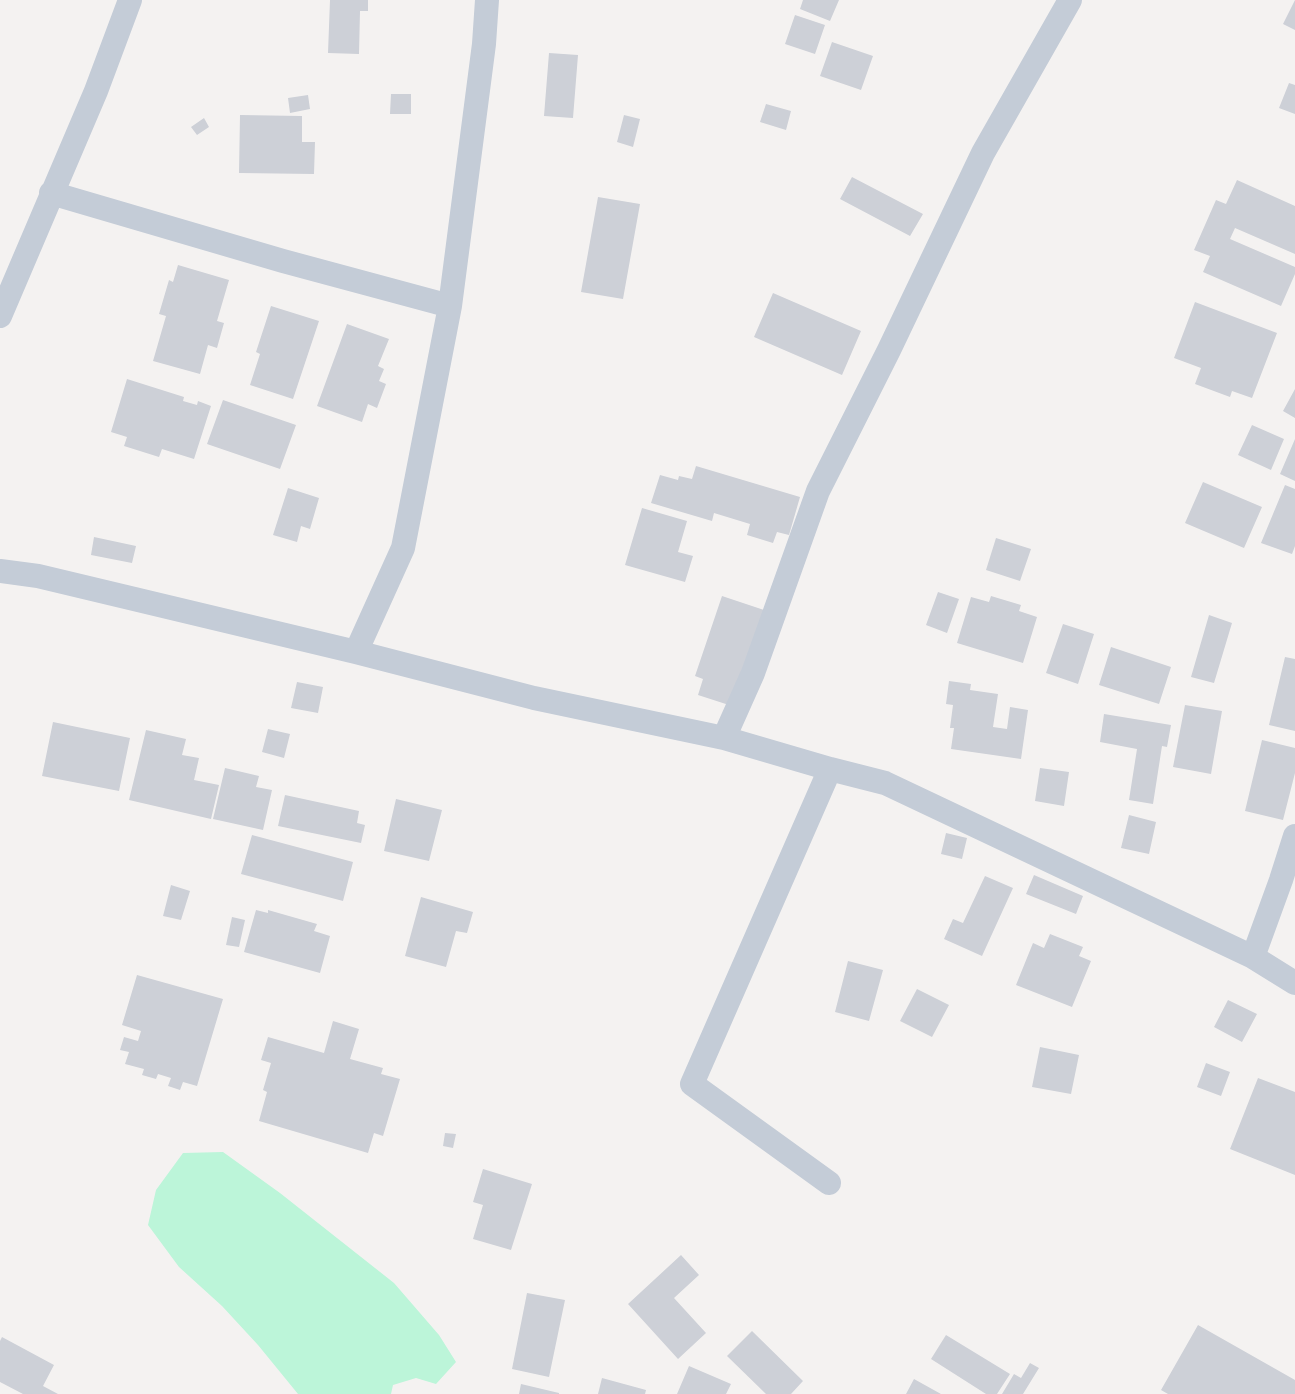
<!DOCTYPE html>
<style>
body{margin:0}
canvas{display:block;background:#f4f2f1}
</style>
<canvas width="1295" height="1394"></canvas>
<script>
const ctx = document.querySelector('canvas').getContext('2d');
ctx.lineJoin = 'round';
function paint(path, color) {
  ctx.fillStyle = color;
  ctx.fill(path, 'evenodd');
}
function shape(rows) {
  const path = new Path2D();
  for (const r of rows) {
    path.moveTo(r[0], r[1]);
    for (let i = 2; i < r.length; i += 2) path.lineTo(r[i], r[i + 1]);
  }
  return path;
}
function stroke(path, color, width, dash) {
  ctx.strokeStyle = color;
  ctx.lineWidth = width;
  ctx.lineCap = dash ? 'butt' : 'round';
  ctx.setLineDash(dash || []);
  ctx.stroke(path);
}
const green = shape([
 [223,1152,280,1193,394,1283,439,1335,456,1362,436,1384,416,1378,393,1385,391,1394,298,1394,258,1345,222,1306,179,1267,148,1225,156,1190,183,1153]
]);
const building = shape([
 [330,0,368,0,368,11,360,11,359,54,328,53],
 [803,0,839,0,830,21,800,9],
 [1295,0,1295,30,1283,24],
 [795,15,825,25,815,54,785,44],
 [832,42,873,56,861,90,820,76],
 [549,53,578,55,573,118,544,116],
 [1289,83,1295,85,1295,114,1279,108],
 [391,94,411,94,411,114,390,114],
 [308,95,310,109,290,113,288,98],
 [766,104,791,111,786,130,760,122],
 [240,115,302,116,302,142,315,142,314,174,239,173],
 [624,115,640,119,633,147,617,142],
 [204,118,209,127,197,135,191,127],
 [852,177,923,214,910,236,840,199],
 [1237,180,1295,206,1295,254,1235,228,1230,239,1295,267,1295,274,1281,306,1203,272,1210,256,1194,250,1216,200,1226,204],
 [598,197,640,204,623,299,581,292],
 [178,265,229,280,217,321,224,323,217,348,208,345,200,374,153,361,166,316,159,314,169,280,173,282],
 [773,293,861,331,842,375,754,337],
 [1195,302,1277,333,1252,398,1232,391,1230,397,1195,384,1201,368,1174,358],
 [271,306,319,321,293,399,250,385,260,354,256,352],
 [347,324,389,339,378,366,384,369,379,381,386,384,377,408,368,404,362,422,317,406],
 [127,379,184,397,183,401,197,405,198,401,211,406,194,459,162,449,159,457,124,446,127,437,111,432],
 [1295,389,1295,418,1283,411],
 [223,400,296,425,280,469,207,444],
 [1252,425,1284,439,1271,470,1238,455],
 [1295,439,1295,481,1280,474],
 [696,466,800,497,789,535,777,532,773,543,747,535,750,524,714,513,712,521,651,503,660,475,678,480,679,476,692,479],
 [1203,482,1262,507,1244,548,1185,523],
 [1285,485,1295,489,1295,546,1292,554,1261,543],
 [288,488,319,498,310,529,301,526,297,542,273,535],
 [642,508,687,521,678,552,693,556,685,582,625,565],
 [94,537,136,546,132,563,91,555],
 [996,538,1031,549,1020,581,986,570],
 [938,592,959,599,947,633,926,625],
 [722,596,764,610,732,706,698,695,703,679,695,676],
 [991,596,1021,605,1019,611,1037,617,1023,663,957,643,971,597,989,602],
 [1209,615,1232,623,1214,683,1191,677],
 [1063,624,1094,634,1078,684,1046,673],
 [1111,647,1171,667,1159,704,1099,685],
 [1285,657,1295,659,1295,731,1269,725],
 [949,681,971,684,970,690,998,694,993,727,1007,729,1010,707,1028,710,1021,759,951,749,954,728,950,728,953,705,946,704],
 [297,682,323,687,318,713,291,708],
 [1185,705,1222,711,1211,774,1173,767],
 [1104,714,1171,725,1167,747,1162,746,1153,804,1129,800,1137,749,1100,742],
 [53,722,130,738,119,791,42,776],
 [268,729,290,734,284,758,262,752],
 [146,730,186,739,182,755,199,758,194,780,219,785,211,819,129,800],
 [1262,740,1295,748,1295,773,1283,820,1245,811],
 [225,768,259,776,256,787,272,790,263,830,213,819],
 [1040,768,1069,772,1064,806,1035,801],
 [285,795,359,811,357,823,365,825,361,843,278,826],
 [396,799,442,810,429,861,384,851],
 [1129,815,1156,822,1149,854,1121,848],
 [946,833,967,838,962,859,941,854],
 [252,835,353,862,343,901,241,874],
 [1034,875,1083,896,1076,914,1026,894],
 [985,876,1013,888,982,956,944,939,953,919,963,923],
 [171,885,190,891,181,920,163,916],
 [421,897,473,912,467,933,456,931,446,967,405,956],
 [256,910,268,913,268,910,317,924,314,931,330,936,320,973,244,952],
 [232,917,245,920,239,947,226,945],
 [1050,934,1083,947,1079,956,1091,961,1072,1007,1016,985,1033,943,1044,948],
 [848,961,883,970,869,1021,835,1012],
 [137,975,223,999,197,1086,183,1082,180,1090,168,1086,171,1078,158,1074,156,1079,142,1075,144,1069,125,1064,129,1052,120,1050,124,1037,138,1041,141,1031,122,1025],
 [917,989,949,1005,932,1037,900,1021],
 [1228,1000,1257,1014,1242,1042,1214,1027],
 [333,1021,359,1029,350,1059,383,1068,381,1074,400,1079,383,1136,374,1133,368,1153,259,1121,267,1092,263,1090,271,1063,261,1060,268,1037,324,1053],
 [1040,1047,1079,1055,1071,1094,1032,1087],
 [1206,1063,1230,1072,1221,1096,1197,1087],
 [1258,1078,1295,1092,1295,1175,1230,1149],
 [445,1133,456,1134,453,1148,443,1146],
 [483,1169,532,1184,511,1250,473,1239,483,1205,473,1202],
 [681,1255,699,1275,674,1298,706,1333,678,1359,628,1304],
 [527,1293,565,1300,549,1377,512,1369],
 [1198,1325,1295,1380,1295,1394,1168,1394,1161,1390],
 [752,1331,803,1381,791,1394,766,1394,727,1356],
 [946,1335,1010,1374,997,1394,986,1394,931,1359],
 [2,1337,54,1365,43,1386,58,1394,23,1394,0,1382,0,1341],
 [1030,1363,1039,1368,1023,1394,1002,1394,1014,1374,1021,1378],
 [689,1366,731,1384,726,1394,677,1394],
 [602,1378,646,1390,645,1394,598,1394],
 [914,1379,941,1394,906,1394],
 [521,1384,559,1393,559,1394,519,1394]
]);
const minor = shape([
 [51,193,283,261,450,306],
 [0,316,96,91,130,0],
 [0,571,38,576,356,652,534,698,724,738,830,769,885,783,1253,957,1295,983],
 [356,652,403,548,450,306,484,44,487,0],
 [724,738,753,673,818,491,889,350,983,153,1070,0],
 [1253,957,1281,880,1295,836],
 [829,1183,692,1084,830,769]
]);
paint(green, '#bcf5d9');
paint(building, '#cdd0d7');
stroke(minor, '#c4ccd7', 24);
</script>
